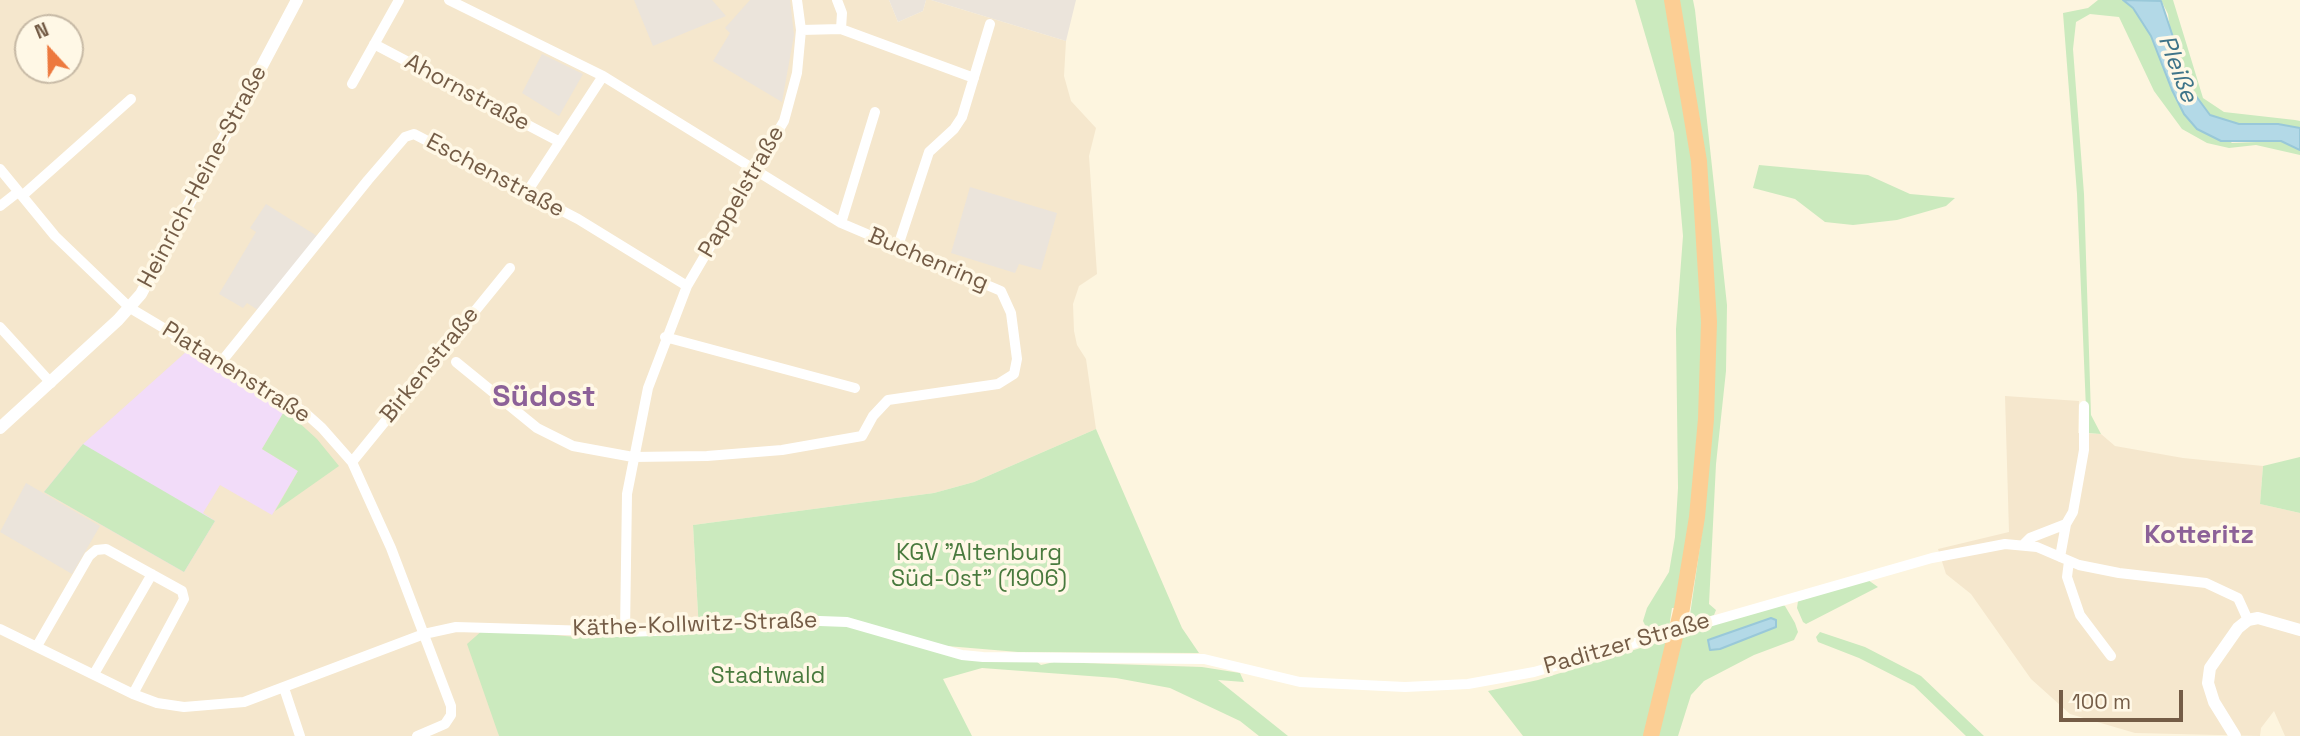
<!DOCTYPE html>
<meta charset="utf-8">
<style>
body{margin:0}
#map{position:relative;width:2300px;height:736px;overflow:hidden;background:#fdf5df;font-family:"Space Grotesk",sans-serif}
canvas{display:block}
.north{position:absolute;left:14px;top:14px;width:70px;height:70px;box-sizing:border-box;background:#fff8e6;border:2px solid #c7baa6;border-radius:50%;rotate:338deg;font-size:19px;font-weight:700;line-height:28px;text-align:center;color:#745c46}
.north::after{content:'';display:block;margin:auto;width:24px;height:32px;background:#ed793e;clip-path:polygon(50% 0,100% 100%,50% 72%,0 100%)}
.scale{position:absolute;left:2059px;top:690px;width:124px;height:32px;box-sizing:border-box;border:4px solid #745c46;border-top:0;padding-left:9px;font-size:21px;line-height:24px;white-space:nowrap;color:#745c46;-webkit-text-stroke:5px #fff8e6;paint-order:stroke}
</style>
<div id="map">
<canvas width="2300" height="736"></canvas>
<div class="north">N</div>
<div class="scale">100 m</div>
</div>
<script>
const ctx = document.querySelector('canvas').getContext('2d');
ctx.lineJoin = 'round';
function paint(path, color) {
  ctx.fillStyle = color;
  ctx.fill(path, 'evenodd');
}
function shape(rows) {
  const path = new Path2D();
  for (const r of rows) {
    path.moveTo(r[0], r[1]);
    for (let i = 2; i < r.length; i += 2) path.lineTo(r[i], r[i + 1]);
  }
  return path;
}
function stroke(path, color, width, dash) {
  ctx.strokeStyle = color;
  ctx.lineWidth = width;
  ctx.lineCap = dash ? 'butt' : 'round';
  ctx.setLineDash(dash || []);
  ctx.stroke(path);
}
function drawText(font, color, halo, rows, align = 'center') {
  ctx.font = font + ' "Space Grotesk",sans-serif';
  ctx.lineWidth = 7;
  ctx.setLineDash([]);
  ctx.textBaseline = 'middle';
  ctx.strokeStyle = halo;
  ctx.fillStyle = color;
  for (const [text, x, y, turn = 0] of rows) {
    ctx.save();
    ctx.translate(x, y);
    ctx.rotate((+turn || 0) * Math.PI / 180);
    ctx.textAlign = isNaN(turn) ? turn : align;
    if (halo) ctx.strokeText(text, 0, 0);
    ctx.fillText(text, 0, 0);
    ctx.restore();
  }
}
const residential = shape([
 [0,0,889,0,898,22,923,11,926,0,931,0,1066,41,1064,76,1071,101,1096,128,1089,156,1097,274,1079,286,1073,304,1074,331,1077,345,1086,359,1096,429,974,482,934,493,693,525,699,631,588,638,527,634,496,725,499,736,0,736],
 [28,28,70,28,70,70,28,70],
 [2005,396,2079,401,2078,433,2101,434,2115,446,2183,458,2263,466,2260,504,2300,513,2300,736,2285,736,2274,711,2261,728,2260,736,2135,733,2070,714,2031,679,1971,594,1946,574,1938,549,2009,532]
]);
const industrial = shape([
 [634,0,712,0,726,16,653,46],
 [750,0,790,0,794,35,782,102,713,61,730,33,725,28],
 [889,0,926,0,923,11,898,22],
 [931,0,1076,0,1066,41],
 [542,54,583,74,559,116,522,93],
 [970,187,1057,213,1041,270,1019,264,1015,273,951,253],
 [266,204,317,236,258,310,247,303,243,308,219,294,256,232,250,228],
 [26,483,100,526,72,574,0,532]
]);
const education = shape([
 [187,351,285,410,262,449,298,471,272,515,220,485,203,513,215,521,184,572,44,492,83,444]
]);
const green = shape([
 [1635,0,1666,0,1693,162,1703,322,1699,418,1691,517,1676,608,1672,608,1669,628,1656,632,1647,629,1643,621,1647,608,1669,572,1675,537,1678,488,1676,329,1683,236,1674,133],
 [1678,0,1693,0,1695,10,1727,305,1726,371,1716,464,1709,604,1716,610,1714,615,1689,622,1704,518,1705,161],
 [2098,0,2123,0,2133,8,2151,36,2172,90,2232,143,2281,141,2300,150,2300,155,2256,145,2229,148,2207,143,2182,129,2154,91,2119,17,2090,14,2076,22,2073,49,2084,194,2091,415,2101,434,2087,433,2077,194,2063,13,2088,8],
 [2161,0,2173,0,2203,98,2224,112,2295,120,2300,121,2300,128,2278,124,2239,124,2210,115,2190,88,2170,29,2168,14],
 [1759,165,1868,175,1910,194,1955,198,1946,206,1897,220,1853,225,1825,222,1795,199,1753,188],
 [285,410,317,439,339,466,275,511,298,471,262,449],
 [1096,429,1182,628,1199,653,1018,652,935,645,928,649,1036,661,1041,665,1054,662,1202,667,1240,673,1244,682,1218,680,1288,736,1259,736,1240,721,1170,688,1116,678,982,668,943,679,972,736,499,736,467,644,484,629,588,638,699,631,693,525,934,493,974,482],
 [83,444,215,521,184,572,44,492],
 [2300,457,2300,513,2260,504,2263,466],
 [1868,580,1878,587,1806,624,1803,622,1797,608,1798,601],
 [1781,604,1785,606,1795,623,1798,632,1794,640,1754,655,1704,681,1691,695,1678,736,1523,736,1488,691,1538,680],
 [1820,632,1865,647,1921,676,1984,736,1966,736,1914,686,1859,658,1818,642,1816,637]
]);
const water = shape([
 [2123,0,2161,1,2190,88,2210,115,2239,124,2278,124,2300,128,2300,150,2281,141,2221,141,2197,129,2184,114,2172,90,2151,36,2133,8,2123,0],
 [1771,618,1776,620,1776,627,1720,649,1710,650,1708,640,1771,618]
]);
const minor = shape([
 [449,0,603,76,841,223,1001,291,1011,313,1017,359,1014,374,998,384,888,400,873,416,862,436,782,450,707,456,633,457,573,446,537,428,456,362],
 [837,0,842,13,841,29],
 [801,30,841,29,974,78],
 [374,44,560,142],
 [352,84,399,0],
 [0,169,55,236,130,308,303,411,322,428,352,462,391,548,451,706,451,715,445,724,417,736],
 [527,192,603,76],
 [22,196,131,99],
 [0,206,18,192],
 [841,223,875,112],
 [897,249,929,152,954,129,962,117,990,24],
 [0,327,51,383],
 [665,337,855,388],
 [222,361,368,180,405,137,414,134,578,219,687,286],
 [352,462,510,268],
 [2024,544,2030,538,2066,524,2073,512,2084,450,2084,406],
 [2060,557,2066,524],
 [2069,561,2067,577,2080,615,2111,656],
 [0,629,133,694,157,703,184,707,244,702,424,634,456,627,625,632,683,630,765,619,847,622,962,655,983,657,1204,659,1300,682,1405,687,1468,684,1534,672,1932,558,2005,544,2037,547,2079,565,2119,573,2206,583,2238,598,2248,620],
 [625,632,627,494,648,388,687,286,784,121,797,73,801,30,797,0],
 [37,646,89,556,96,550,106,549,182,591,184,599,133,694],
 [94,674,152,574],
 [284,688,300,736]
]);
const tertiary = shape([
 [0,428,118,320,141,294,297,0],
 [2235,736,2214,702,2208,683,2210,668,2238,628,2248,620,2258,618,2300,630]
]);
const trunk = shape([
 [1651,736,1682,608,1697,517,1706,419,1709,322,1699,161,1672,0]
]);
const streetNames = [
 ["Ahornstraße",467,93,28],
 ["Eschenstraße",495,176,28],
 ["Heinrich-Heine-Straße",203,177,-62],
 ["Pappelstraße",742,192,-60],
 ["Buchenring",928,260,23],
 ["Birkenstraße",430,365,-51],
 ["Platanenstraße",236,373,32],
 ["Käthe-Kollwitz-Straße",695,625,-2],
 ["Paditzer Straße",1627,644,-16]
];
const parkNames = [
 ["KGV \"Altenburg",979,554],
 ["Süd-Ost\" (1906)",979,580],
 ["Stadtwald",768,677]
];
const waterNames = [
 ["Pleiße",2177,69,69]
];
const quarterNames = [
 ["Kotteritz",2199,536]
];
const districtNames = [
 ["Südost",544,398]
];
paint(residential, '#f5e7cd');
paint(industrial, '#ebe4db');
paint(education, '#f2dcf9');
paint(green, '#cbeabe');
paint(water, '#b3d9e7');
stroke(water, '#99c8d9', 2);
stroke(minor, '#fff', 10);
stroke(tertiary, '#fff', 12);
stroke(trunk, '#fcce94', 16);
drawText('23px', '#745c46', '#fff8e6', streetNames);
drawText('23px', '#497a3e', '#fff8e6', parkNames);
drawText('italic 24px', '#3f7489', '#fff8e6', waterNames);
drawText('bold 26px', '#8c6198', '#fff8e6', quarterNames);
drawText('bold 30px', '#8c6198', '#fff8e6', districtNames);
</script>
